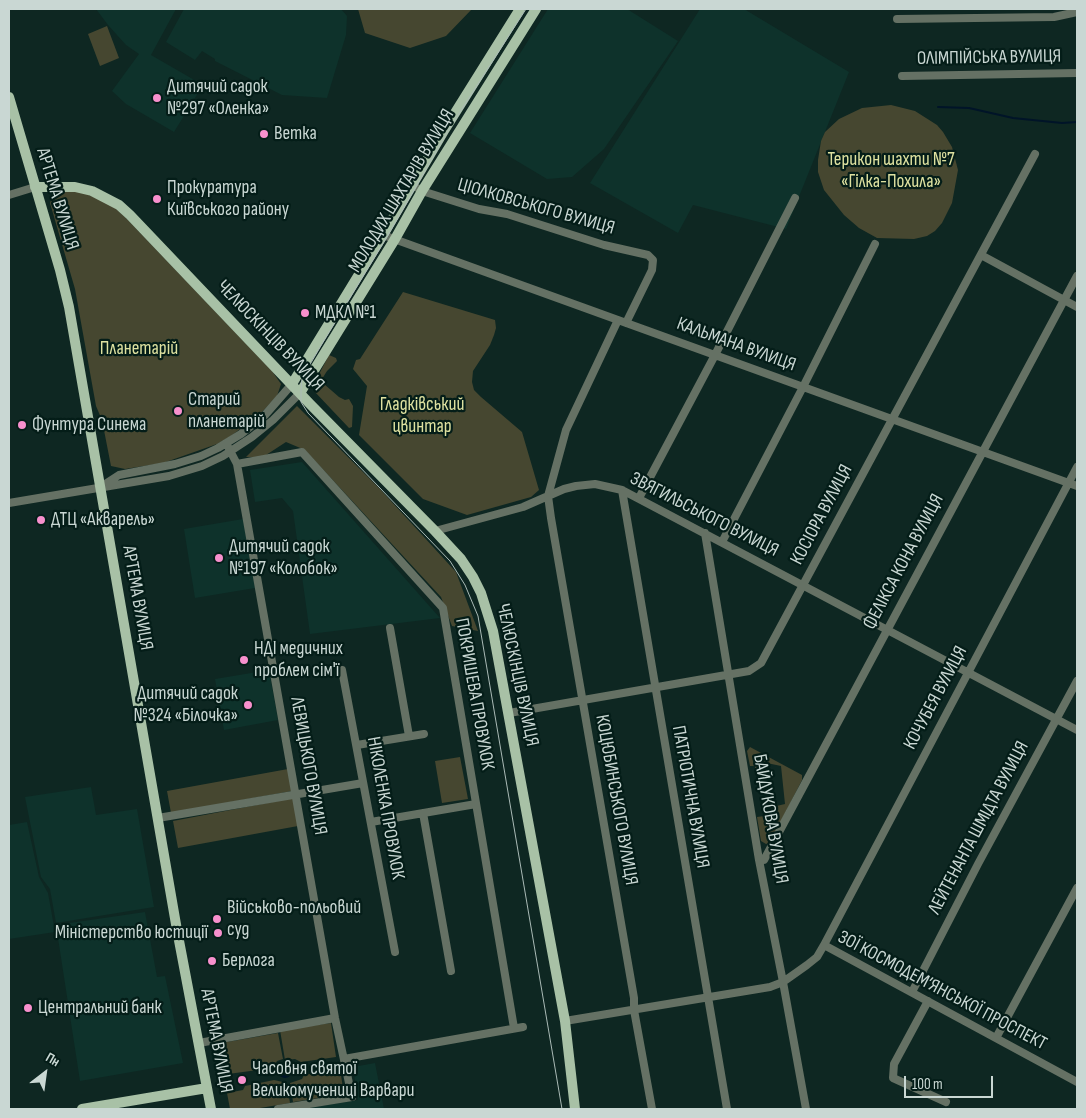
<!DOCTYPE html>
<meta charset="utf-8">
<style>
body{margin:0}
#map{position:relative;width:1086px;height:1118px;overflow:hidden;background:#0e2722;font-family:"Sofia Sans Condensed",sans-serif}
canvas{display:block}
.frame{position:absolute;inset:0;border:10px solid #c9d7d3;pointer-events:none}
.north{position:absolute;left:20px;top:1048px;width:50px;height:50px;-webkit-text-stroke:4px #041d18;paint-order:stroke;rotate:30deg;font-size:14px;font-weight:700;line-height:20px;text-align:center;color:#c9d7d3}
.north::after{content:'';display:block;margin:auto;width:18px;height:22px;background:#c9d7d3;clip-path:polygon(50% 0,100% 100%,50% 72%,0 100%)}
.scale{position:absolute;left:904px;top:1076px;width:89px;height:22px;box-sizing:border-box;border:2px solid #c9d7d3;border-top:0;padding-left:6px;font-size:15px;line-height:18px;white-space:nowrap;color:#c9d7d3;-webkit-text-stroke:4px #041d18;paint-order:stroke}
</style>
<div id="map">
<canvas width="1086" height="1118"></canvas>
<div class="frame"></div>
<div class="north">Пн</div>
<div class="scale">100 m</div>
</div>
<script>
const ctx = document.querySelector('canvas').getContext('2d');
ctx.lineJoin = 'round';
function paint(path, color) {
  ctx.fillStyle = color;
  ctx.fill(path, 'evenodd');
}
function shape(rows) {
  const path = new Path2D();
  for (const r of rows) {
    if (r.length === 3) {
      path.moveTo(r[0] + r[2], r[1]);
      path.arc(r[0], r[1], r[2], 0, 2 * Math.PI);
      continue;
    }
    path.moveTo(r[0], r[1]);
    for (let i = 2; i < r.length; i += 2) path.lineTo(r[i], r[i + 1]);
  }
  return path;
}
function stroke(path, color, width, dash) {
  ctx.strokeStyle = color;
  ctx.lineWidth = width;
  ctx.lineCap = dash ? 'butt' : 'round';
  ctx.setLineDash(dash || []);
  ctx.stroke(path);
}
function drawText(font, color, halo, rows, align = 'center') {
  ctx.font = font + ' "Sofia Sans Condensed",sans-serif';
  ctx.lineWidth = 4.5;
  ctx.setLineDash([]);
  ctx.textBaseline = 'middle';
  ctx.strokeStyle = halo;
  ctx.fillStyle = color;
  for (const [text, x, y, turn = 0] of rows) {
    ctx.save();
    ctx.translate(x, y);
    ctx.rotate((+turn || 0) * Math.PI / 180);
    ctx.textAlign = isNaN(turn) ? turn : align;
    if (halo) ctx.strokeText(text, 0, 0);
    ctx.fillText(text, 0, 0);
    ctx.restore();
  }
}
const built = shape([
 [96,9,176,9,151,55,203,85,174,132,126,104,112,91,139,54,126,45,108,25],
 [184,9,341,9,347,16,346,35,327,98,282,95,215,61,215,59,202,51,195,60,166,42],
 [548,9,627,9,678,41,604,149,572,177,547,179,470,133],
 [700,9,744,9,849,72,786,229,693,205,678,233,590,183],
 [302,462,440,618,310,634,293,511,282,498,255,502,250,470],
 [243,519,255,588,195,598,184,529],
 [269,670,278,720,224,730,215,679],
 [91,787,96,815,137,809,154,907,56,923,50,889,41,877,25,797],
 [27,822,39,877,48,893,55,932,9,939,9,825],
 [145,912,157,977,165,976,183,1063,80,1081,56,925],
 [375,1063,384,1109,302,1109,358,1100,353,1067]
]);
const green = shape([
 [358,9,472,9,446,36,410,48,365,33],
 [107,26,119,58,100,66,88,34],
 [891,105,915,111,937,125,943,132,952,147,958,170,952,203,942,223,935,231,927,236,914,239,877,238,859,228,844,215,824,190,818,172,818,160,821,141,825,132,839,119,862,108],
 [80,191,112,205,126,218,272,371,281,384,277,396,262,412,231,436,217,444,163,463,125,469,111,466,102,420,96,406,75,289,50,203,54,192],
 [403,292,495,320,496,328,494,335,490,345,473,371,472,382,474,390,481,397,522,432,539,490,531,497,467,515,423,499,359,435,367,386,353,369,356,360,360,359],
 [329,355,336,358,337,361,327,371,322,379,324,384,339,397,345,400,349,399,353,406,352,427,349,428,314,391,314,384],
 [297,406,380,489,456,572,478,631,452,626,441,597,305,450,286,442,263,457,246,457],
 [750,747,802,775,802,780,774,835,769,843,766,844,761,841,757,817,772,815,772,807,785,804,781,766,762,762,763,767,755,768,755,766,750,766,747,751],
 [460,757,468,799,442,803,435,761],
 [288,769,292,791,171,813,167,791],
 [293,798,298,826,178,848,173,821],
 [331,1023,336,1057,301,1062,295,1059,285,1060,280,1030],
 [278,1033,283,1059,277,1061,273,1068,228,1074,220,1068,216,1044],
 [340,1069,344,1094,293,1102,290,1083,302,1079,304,1075],
 [274,1080,287,1083,290,1103,254,1109,230,1109,227,1093,243,1090,245,1086]
]);
const water = shape([
 [285,1072,6]
]);
const stream = shape([
 [938,107,969,108,1013,118,1062,123,1077,122]
]);
const minor = shape([
 [897,19,1054,17,1077,12],
 [902,76,1077,73],
 [411,184,422,191,479,209,507,214,604,245,648,255,653,260,652,270,626,323],
 [9,195,35,187],
 [383,235,1077,486],
 [981,255,1077,307],
 [618,320,566,430,548,496,551,518,634,998,634,1010,652,1109],
 [226,443,237,464,335,1018,352,1097,278,1109],
 [237,464,302,452,443,608,514,1028],
 [102,486,119,475,175,464,201,456,218,448,241,434,265,415,292,384],
 [622,490,727,1109],
 [639,498,715,355,795,198],
 [9,503,169,476,202,466,223,456,252,437,273,420,300,393],
 [435,531,523,507,564,489,576,486,595,484,622,490,1077,730],
 [705,533,759,860,783,982,806,1109],
 [722,542,803,387,875,244],
 [390,628,409,736],
 [342,670,395,952],
 [509,713,749,671,761,663,1035,154],
 [357,745,424,734],
 [423,813,451,971],
 [158,818,363,783],
 [371,822,476,804],
 [759,860,764,860,1077,276],
 [824,945,1077,467],
 [912,992,978,864,1077,681],
 [928,1001,894,1064,893,1078,946,1102],
 [565,1021,770,987,783,982,807,965,817,957,824,945,1077,1082],
 [996,1038,1077,888],
 [199,1043,335,1018],
 [344,1059,523,1027]
]);
const major = shape([
 [9,97,60,270,69,307,177,930,211,1109],
 [35,187,75,187,92,191,119,205,130,215,310,404,435,531,461,559,473,577,481,593,493,631,565,1021,575,1109],
 [292,384,383,235,445,129,520,9],
 [300,393,395,239,422,191,536,9],
 [82,1109,207,1088]
]);
const tram = shape([
 [526,9,448,131,387,237,322,344,302,378,301,391,301,402,308,413,450,561,465,585,478,616,562,1109]
]);
const markers = [
 [157,98,5,"#f790cd"],
 [264,134,5,"#f790cd"],
 [157,199,5,"#f790cd"],
 [305,313,5,"#f790cd"],
 [178,411,5,"#f790cd"],
 [22,425,5,"#f790cd"],
 [41,520,5,"#f790cd"],
 [219,558,5,"#f790cd"],
 [244,660,5,"#f790cd"],
 [248,705,5,"#f790cd"],
 [217,919,5,"#f790cd"],
 [218,933,5,"#f790cd"],
 [212,961,5,"#f790cd"],
 [28,1008,5,"#f790cd"],
 [242,1080,5,"#f790cd"]
];
const streetNames = [
 ["ОЛІМПІЙСЬКА ВУЛИЦЯ",989,58,-1],
 ["МОЛОДИХ ШАХТАРІВ ВУЛИЦЯ",402,191,-59],
 ["АРТЕМА ВУЛИЦЯ",57,199,73],
 ["ЦІОЛКОВСЬКОГО ВУЛИЦЯ",536,207,16],
 ["ЧЕЛЮСКІНЦІВ ВУЛИЦЯ",270,336,46],
 ["КАЛЬМАНА ВУЛИЦЯ",736,345,20],
 ["ЗВЯГИЛЬСЬКОГО ВУЛИЦЯ",704,515,27],
 ["КОСІОРА ВУЛИЦЯ",822,515,-62],
 ["ФЕЛІКСА КОНА ВУЛИЦЯ",904,562,-62],
 ["АРТЕМА ВУЛИЦЯ",137,598,80],
 ["ЧЕЛЮСКІНЦІВ ВУЛИЦЯ",517,675,78],
 ["ПОКРИШЕВА ПРОВУЛОК",474,694,80],
 ["КОЧУБЕЯ ВУЛИЦЯ",936,698,-62],
 ["ЛЕВИЦЬКОГО ВУЛИЦЯ",308,766,80],
 ["ПАТРІОТИЧНА ВУЛИЦЯ",690,797,80],
 ["КОЦЮБИНСЬКОГО ВУЛИЦЯ",616,800,80],
 ["НІКОЛЕНКА ПРОВУЛОК",385,808,80],
 ["БАЙДУКОВА ВУЛИЦЯ",770,819,80],
 ["ЛЕЙТЕНАНТА ШМІДТА ВУЛИЦЯ",979,828,-62],
 ["ЗОЇ КОСМОДЕМ’ЯНСЬКОЇ ПРОСПЕКТ",942,991,28],
 ["АРТЕМА ВУЛИЦЯ",216,1041,79]
];
const poiNames = [
 ["Дитячий садок",167,87],
 ["№297 «Оленка»",167,109],
 ["Ветка",274,134],
 ["Прокуратура",167,188],
 ["Київського району",167,210],
 ["МДКЛ №1",315,313],
 ["Старий",188,400],
 ["планетарій",188,422],
 ["Фунтура Синема",32,425],
 ["ДТЦ «Акварель»",51,520],
 ["Дитячий садок",229,547],
 ["№197 «Колобок»",229,569],
 ["НДІ медичних",254,649],
 ["проблем сім'ї",254,671],
 ["Дитячий садок",238,694,"right"],
 ["№324 «Білочка»",238,716,"right"],
 ["Військово-польовий",227,908],
 ["суд",227,930],
 ["Міністерство юстиції",208,933,"right"],
 ["Берлога",222,961],
 ["Центральний банк",38,1008],
 ["Часовня святої",252,1069],
 ["Великомучениці Варвари",252,1091]
];
const parkNames = [
 ["Терикон шахти №7",891,160],
 ["«Гілка-Похила»",891,182],
 ["Планетарій",139,349],
 ["Гладківський",422,405],
 ["цвинтар",422,427]
];
paint(built, '#0e322b');
paint(green, '#464730');
paint(water, '#001428');
stroke(stream, '#001428', 2);
stroke(minor, '#657164', 8);
stroke(major, '#a8c1a6', 10);
stroke(tram, '#abbbb7', 1);
for (const [x, y, r, color] of markers) {
  const dot = new Path2D();
  dot.arc(x, y, r, 0, 2 * Math.PI);
  ctx.fillStyle = color;
  ctx.fill(dot);
  stroke(dot, '#041d18', 2);
}
drawText('19px', '#c9d7d3', '#041d18', streetNames);
drawText('19px', '#c9d7d3', '#041d18', poiNames, 'left');
drawText('19px', '#dee1a0', '#041d18', parkNames);
</script>
